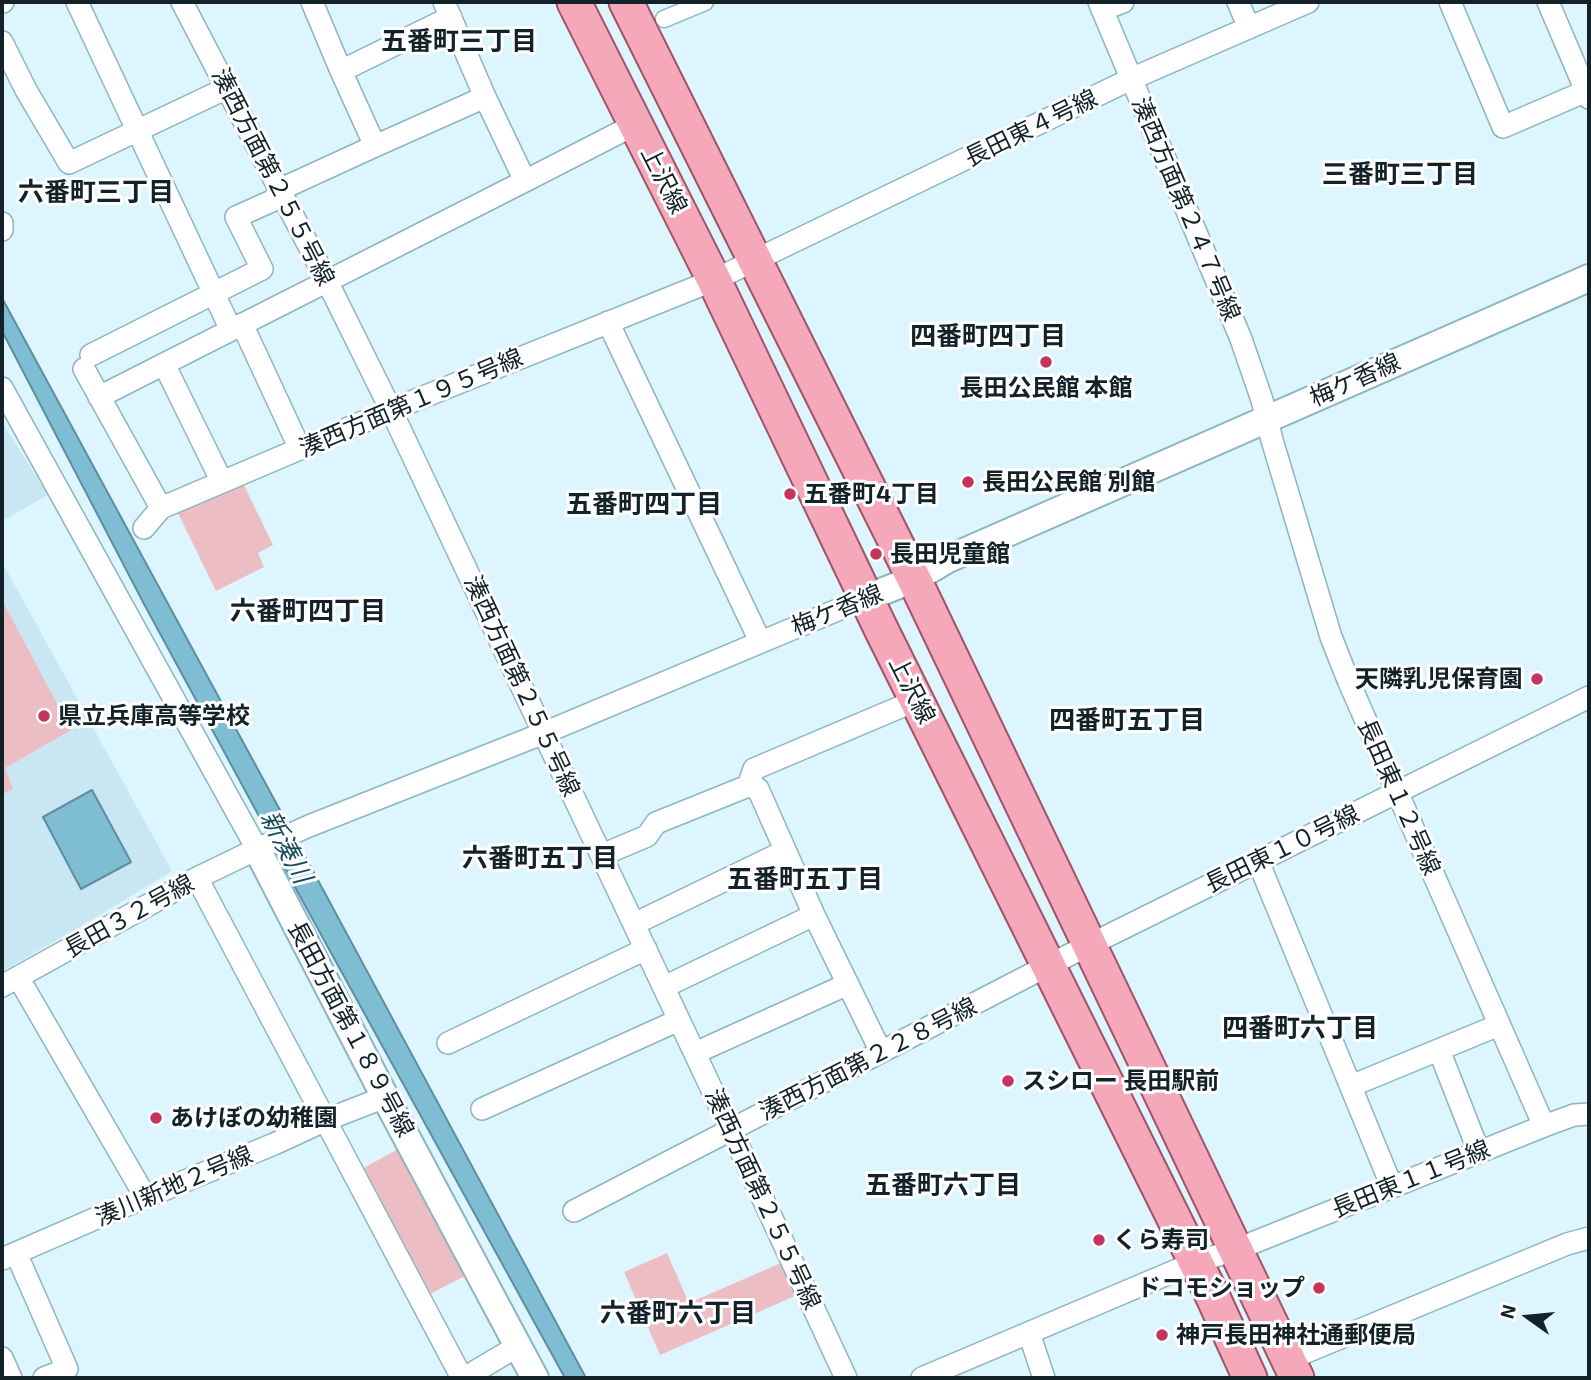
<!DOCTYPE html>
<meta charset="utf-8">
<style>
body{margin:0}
#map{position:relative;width:1591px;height:1380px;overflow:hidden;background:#dcf5ff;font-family:"Exo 2",sans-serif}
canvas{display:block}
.frame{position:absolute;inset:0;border:4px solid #122228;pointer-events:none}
.north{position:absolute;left:1493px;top:1282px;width:70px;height:70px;-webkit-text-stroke:5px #fefefe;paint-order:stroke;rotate:285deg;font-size:19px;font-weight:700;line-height:28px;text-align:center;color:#122228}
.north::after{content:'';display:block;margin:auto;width:24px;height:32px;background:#122228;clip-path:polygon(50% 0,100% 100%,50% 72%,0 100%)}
</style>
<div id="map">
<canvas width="1591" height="1380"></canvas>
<div class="frame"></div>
<div class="north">N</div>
</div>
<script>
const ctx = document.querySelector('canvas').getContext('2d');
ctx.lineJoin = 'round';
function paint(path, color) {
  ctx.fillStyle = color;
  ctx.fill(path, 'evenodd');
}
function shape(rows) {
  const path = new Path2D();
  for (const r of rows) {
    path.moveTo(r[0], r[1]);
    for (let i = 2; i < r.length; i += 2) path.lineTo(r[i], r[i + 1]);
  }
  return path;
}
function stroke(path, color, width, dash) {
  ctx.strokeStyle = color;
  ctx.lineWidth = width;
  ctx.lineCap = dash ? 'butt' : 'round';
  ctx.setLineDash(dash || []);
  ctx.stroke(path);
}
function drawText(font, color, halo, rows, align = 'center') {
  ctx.font = font + ' "Exo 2","Noto Sans JP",sans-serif';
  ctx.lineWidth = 6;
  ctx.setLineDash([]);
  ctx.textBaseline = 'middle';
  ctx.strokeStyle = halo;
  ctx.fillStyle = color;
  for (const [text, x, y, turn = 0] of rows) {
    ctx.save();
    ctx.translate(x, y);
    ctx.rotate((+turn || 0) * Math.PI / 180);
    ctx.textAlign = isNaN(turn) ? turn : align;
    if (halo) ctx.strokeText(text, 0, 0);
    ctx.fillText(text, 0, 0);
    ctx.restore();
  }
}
const built = shape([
 [2,422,48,495,2,521],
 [2,562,172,871,75,930,2,971]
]);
const green = shape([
 [241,479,273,545,258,553,264,567,216,591,177,511],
 [2,600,71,730,5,768,13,789,2,795],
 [400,1148,465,1276,428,1295,360,1170],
 [667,1253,689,1303,781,1263,795,1296,660,1355,624,1272]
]);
const water = shape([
 [2,298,306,858,586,1378,565,1378,291,880,260,818,144,604,2,331,2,298],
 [92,790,131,862,81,889,43,817,92,790]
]);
const pedestrian = shape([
 [664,19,705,2]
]);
const minor = shape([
 [2,2,3,2],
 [77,2,231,330],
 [182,2,327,281,391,410,731,1130,846,1378],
 [1099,2,1241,339,1262,400,1272,440,1331,637,1348,680,1544,1126],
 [1238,2,1249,28],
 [1450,2,1503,127,1577,95,1589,93],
 [1548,2,1589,98],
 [1102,10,1123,2],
 [2,42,26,90,69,163,227,88],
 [341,71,451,17],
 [375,146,485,97],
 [525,181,636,124],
 [2,223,2,230],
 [608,322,760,641],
 [242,324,300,449],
 [91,355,262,269,236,217,274,200,279,190,375,146,341,71,312,2],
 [164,364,222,482],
 [84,369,161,508],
 [2,388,257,849],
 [99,397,525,181,485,97,444,2],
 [144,528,161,508,391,410,714,280,1131,79,1308,2],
 [748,786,758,789,814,915,881,1052],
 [602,855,647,836,656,823,748,786,754,769,917,700],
 [1258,861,1392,1187],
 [197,878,462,1378],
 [634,924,785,851],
 [18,977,146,1198],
 [2,986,197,878,257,849,309,826,544,733,866,598],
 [664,987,814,915],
 [448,1043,646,949],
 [1439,1050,1479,1152],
 [695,1053,848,984],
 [1351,1086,1499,1025],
 [482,1109,679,1020],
 [574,1211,1049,965,1589,697],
 [16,1253,67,1369,44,1378],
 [2,1259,108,1213,274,1144,326,1120,385,1097],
 [1029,1333,1044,1378],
 [2,1358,11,1378],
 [1287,1360,1567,1244,1589,1238],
 [464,1378,518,1346],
 [922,1378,1196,1262,1235,1250,1544,1126,1574,1115,1589,1114]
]);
const tertiary = shape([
 [866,598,914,579,948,559,1589,278],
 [257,849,385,1097,535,1378]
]);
const primary = shape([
 [574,2,714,280,882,631,1212,1295,1250,1378],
 [626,2,914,579,1297,1378]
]);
const markers = [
 [1046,362,7,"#c3345e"],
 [968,482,7,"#c3345e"],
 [790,494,7,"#c3345e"],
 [876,554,7,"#c3345e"],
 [1537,679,7,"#c3345e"],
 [44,716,7,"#c3345e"],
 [1008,1081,7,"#c3345e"],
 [156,1118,7,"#c3345e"],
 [1099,1240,7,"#c3345e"],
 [1319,1288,7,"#c3345e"],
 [1162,1335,7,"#c3345e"]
];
const streetNames = [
 ["長田東４号線",1031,128,-26],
 ["湊西方面第２５５号線",273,177,63],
 ["上沢線",664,180,63],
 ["湊西方面第２４７号線",1186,209,67],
 ["梅ケ香線",1355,380,-24],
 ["湊西方面第１９５号線",411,403,-23],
 ["梅ケ香線",837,610,-22],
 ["湊西方面第２５５号線",522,686,65],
 ["上沢線",912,690,63],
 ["長田東１２号線",1399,797,66],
 ["長田東１０号線",1282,849,-26],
 ["長田３２号線",129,916,-29],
 ["長田方面第１８９号線",351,1029,62],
 ["湊西方面第２２８号線",868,1059,-27],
 ["長田東１１号線",1411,1179,-22],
 ["湊川新地２号線",174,1186,-23],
 ["湊西方面第２５５号線",763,1199,65]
];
const poiNames = [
 ["長田公民館 本館",1046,388,"center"],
 ["長田公民館 別館",982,482],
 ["五番町4丁目",804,494],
 ["長田児童館",890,554],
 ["天隣乳児保育園",1523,679,"right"],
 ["県立兵庫高等学校",58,716],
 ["スシロー 長田駅前",1022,1081],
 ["あけぼの幼稚園",170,1118],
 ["くら寿司",1113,1240],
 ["ドコモショップ",1305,1288,"right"],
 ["神戸長田神社通郵便局",1176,1335]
];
const neighbourhoodNames = [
 ["五番町三丁目",459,41],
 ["三番町三丁目",1400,174],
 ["六番町三丁目",96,192],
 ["四番町四丁目",988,336],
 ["五番町四丁目",644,504],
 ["六番町四丁目",308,611],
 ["四番町五丁目",1127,720],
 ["六番町五丁目",540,858],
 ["五番町五丁目",805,879],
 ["四番町六丁目",1300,1028],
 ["五番町六丁目",943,1185],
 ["六番町六丁目",678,1313]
];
const waterNames = [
 ["新湊川",286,847,62]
];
paint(built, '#c9e7f2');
paint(green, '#edbdc4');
paint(water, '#7fbdd3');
stroke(water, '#5e8ea0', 2);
stroke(pedestrian, '#8cb4c3', 19);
stroke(minor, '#8cb4c3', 24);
stroke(tertiary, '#8cb4c3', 30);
stroke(primary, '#a15368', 37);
stroke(pedestrian, '#fff', 16);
stroke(minor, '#fff', 21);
stroke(tertiary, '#fff', 26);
stroke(primary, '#f5a8b9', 33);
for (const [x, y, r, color] of markers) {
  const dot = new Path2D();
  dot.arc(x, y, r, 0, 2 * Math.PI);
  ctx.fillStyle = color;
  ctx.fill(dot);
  stroke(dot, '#fefefe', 2.5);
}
drawText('24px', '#122228', '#fefefe', streetNames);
drawText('bold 24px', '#122228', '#fefefe', poiNames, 'left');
drawText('bold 26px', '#122228', '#fefefe', neighbourhoodNames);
drawText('italic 26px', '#174c5c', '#fefefe', waterNames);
</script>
